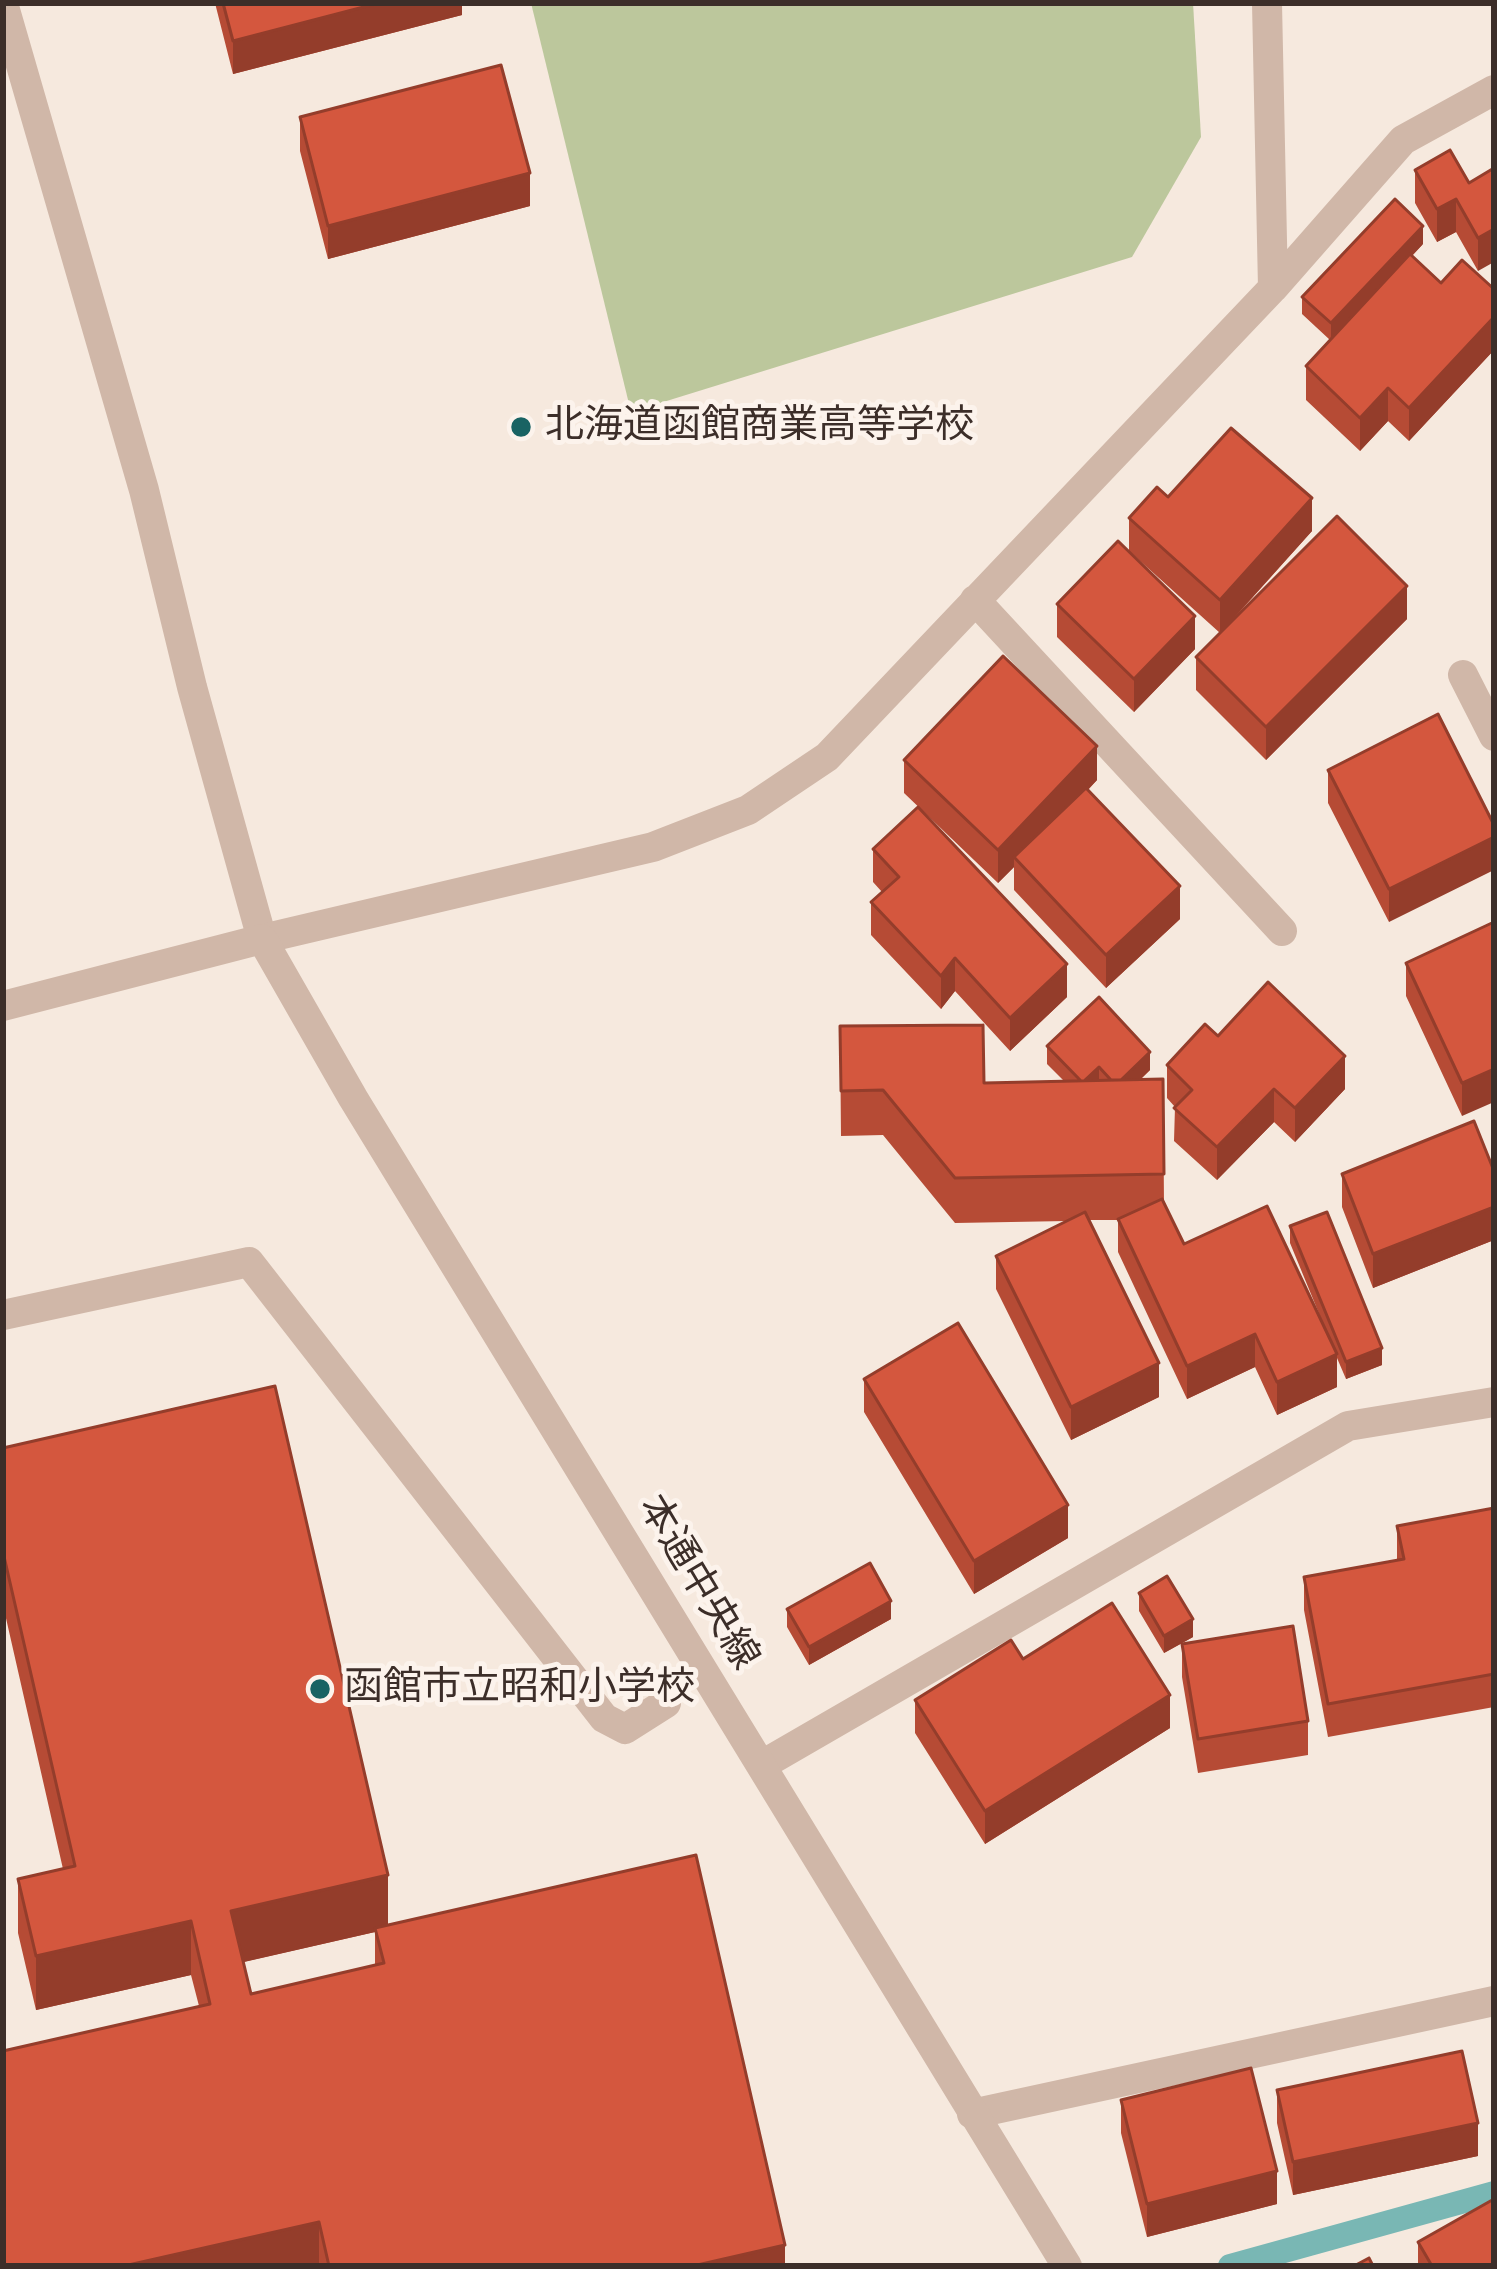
<!DOCTYPE html>
<meta charset="utf-8">
<style>
body{margin:0}
#map{position:relative;width:1497px;height:2269px;overflow:hidden;background:#f6e9de;font-family:Poppins,sans-serif}
canvas{display:block}
.frame{position:absolute;inset:0;border:6px solid #3c2e29;pointer-events:none}
</style>
<div id="map">
<canvas width="1497" height="2269"></canvas>
<div class="frame"></div>
</div>
<script>
const ctx = document.querySelector('canvas').getContext('2d');
ctx.lineJoin = 'round';
function paint(path, color) {
  ctx.fillStyle = color;
  ctx.fill(path, 'evenodd');
}
function shape(rows) {
  const path = new Path2D();
  for (const r of rows) {
    path.moveTo(r[0], r[1]);
    for (let i = 2; i < r.length; i += 2) path.lineTo(r[i], r[i + 1]);
  }
  return path;
}
function stroke(path, color, width, dash) {
  ctx.strokeStyle = color;
  ctx.lineWidth = width;
  ctx.lineCap = dash ? 'butt' : 'round';
  ctx.setLineDash(dash || []);
  ctx.stroke(path);
}
function drawText(font, color, halo, rows, align = 'center') {
  ctx.font = font + ' Poppins,"Noto Sans JP",sans-serif';
  ctx.lineWidth = 10;
  ctx.setLineDash([]);
  ctx.textBaseline = 'middle';
  ctx.strokeStyle = halo;
  ctx.fillStyle = color;
  for (const [text, x, y, turn = 0] of rows) {
    ctx.save();
    ctx.translate(x, y);
    ctx.rotate((+turn || 0) * Math.PI / 180);
    ctx.textAlign = isNaN(turn) ? turn : align;
    if (halo) ctx.strokeText(text, 0, 0);
    ctx.fillText(text, 0, 0);
    ctx.restore();
  }
}
const green = shape([
 [531,3,1193,3,1201,137,1132,257,631,412]
]);
const stream = shape([
 [1230,2266,1494,2193]
]);
const service = shape([
 [5,10,144,490,192,687,262,939],
 [3,1315,249,1262,604,1718,625,1729,666,1703]
]);
const minor = shape([
 [1267,3,1273,288],
 [975,600,1282,931],
 [1463,675,1494,736],
 [262,939,653,847,748,810,827,757,1273,288,1403,140,1494,90],
 [762,1765,1348,1426,1494,1402],
 [972,2114,1494,2001]
]);
const tertiary = shape([
 [3,1006,262,939,353,1098,1067,2266]
]);
const wall = shape([
 [215,3,462,3,462,15,233,74],
 [300,117,530,206,328,259,300,151],
 [1494,168,1478,271,1456,232,1437,242,1415,203,1415,170,1469,183],
 [1423,244,1412,256,1441,283,1494,289,1494,350,1409,441,1388,421,1360,451,1306,400,1306,366,1330,340,1302,314,1302,297],
 [1168,497,1312,531,1228,625,1407,619,1266,760,1196,690,1196,657,1220,633,1129,551,1129,518],
 [1057,604,1195,649,1134,712,1057,637],
 [1438,714,1389,922,1328,803,1328,770],
 [904,760,1097,780,1088,790,1180,919,1106,988,1014,890,1014,867,998,883,904,793],
 [873,849,1067,997,1010,1051,955,991,941,1009,871,935,871,902,882,892,873,882],
 [1494,922,1462,1116,1406,996,1406,963],
 [840,1026,984,1083,1064,1081,1047,1064,1047,1046,1150,1070,1140,1080,1163,1079,1164,1205,1184,1244,1327,1333,1290,1243,1290,1226,1382,1365,1346,1379,1337,1358,1337,1387,1277,1415,1255,1367,1187,1399,1118,1252,1118,1220,1089,1220,1159,1397,1071,1440,996,1289,996,1256,1067,1221,955,1223,883,1135,841,1136],
 [1218,1036,1345,1089,1295,1142,1274,1122,1217,1180,1174,1141,1175,1107,1167,1098,1167,1065],
 [1494,1171,1494,1240,1373,1288,1342,1207,1342,1174],
 [864,1379,1068,1538,974,1594,864,1412],
 [3,1448,388,1925,785,2266,3,2266,199,2006,191,1975,36,2010,18,1933,18,1879,63,1869,3,1605],
 [375,1932,375,1965,251,1994,243,1962],
 [1494,1508,1494,1707,1328,1737,1304,1610,1304,1577,1397,1560,1397,1526],
 [1139,1593,1193,1637,1164,1653,1139,1611],
 [787,1609,891,1619,809,1665,787,1627],
 [1182,1644,1308,1721,1308,1755,1198,1773,1182,1677],
 [915,1700,1170,1728,985,1844,915,1733],
 [1277,2090,1478,2156,1293,2195,1277,2123],
 [1121,2100,1277,2204,1147,2237,1121,2133],
 [1418,2242,1432,2266,1418,2266]
]);
const shadedWall = shape([
 [379,3,462,3,462,15,233,74,233,41],
 [530,173,530,206,328,259,328,226],
 [1456,199,1456,232,1437,242,1437,209],
 [1423,226,1423,244,1331,341,1331,323],
 [1494,229,1494,262,1478,271,1478,238],
 [1494,317,1494,350,1409,441,1409,408],
 [1388,388,1388,421,1360,451,1360,418],
 [1312,498,1312,531,1220,633,1220,600],
 [1407,586,1407,619,1266,760,1266,727],
 [1195,616,1195,649,1134,712,1134,679],
 [1097,746,1097,780,1018,862,1014,857,1014,867,998,883,998,850],
 [1494,837,1494,870,1389,922,1389,889],
 [1180,886,1180,919,1106,988,1106,955],
 [955,958,955,991,941,1009,941,976],
 [1067,964,1067,997,1010,1051,1010,1018],
 [1150,1052,1150,1070,1116,1102,1116,1085],
 [1345,1056,1345,1089,1295,1142,1295,1108],
 [1099,1067,1099,1085,1082,1083],
 [1494,1069,1494,1102,1462,1116,1462,1083],
 [1274,1089,1274,1122,1217,1180,1217,1147],
 [1494,1207,1494,1240,1373,1288,1373,1254],
 [1255,1334,1255,1367,1187,1399,1187,1366],
 [1382,1348,1382,1365,1346,1379,1346,1362],
 [1337,1354,1337,1387,1277,1415,1277,1382],
 [1159,1363,1159,1397,1071,1440,1071,1407],
 [1068,1505,1068,1538,974,1594,974,1561],
 [891,1601,891,1619,809,1665,809,1647],
 [1193,1619,1193,1637,1164,1653,1164,1636],
 [1170,1695,1170,1728,985,1844,985,1811],
 [388,1875,388,1929,231,1965,231,1911],
 [191,1921,191,1975,36,2010,36,1956],
 [1478,2123,1478,2156,1293,2195,1293,2162],
 [1277,2171,1277,2204,1147,2237,1147,2204],
 [319,2222,319,2266,124,2266],
 [785,2245,785,2266,693,2266]
]);
const building = shape([
 [223,3,379,3,233,41,223,3],
 [501,65,530,173,328,226,300,117,501,65],
 [1450,150,1469,183,1494,168,1494,229,1478,238,1456,199,1437,209,1415,170,1450,150],
 [1395,199,1423,226,1331,323,1302,297,1395,199],
 [1410,254,1441,283,1462,260,1494,289,1494,317,1409,408,1388,388,1360,418,1306,366,1410,254],
 [1231,428,1312,498,1220,600,1129,518,1157,487,1168,497,1231,428],
 [1337,516,1407,586,1266,727,1196,657,1337,516],
 [1118,541,1195,616,1134,679,1057,604,1118,541],
 [1003,656,1097,746,998,850,904,760,1003,656],
 [1438,714,1494,825,1494,837,1389,889,1328,770,1438,714],
 [1086,788,1180,886,1106,955,1014,857,1086,788],
 [918,807,1067,964,1010,1018,955,958,941,976,871,902,899,877,873,849,918,807],
 [1494,922,1494,1069,1462,1083,1406,963,1494,922],
 [1268,982,1345,1056,1295,1108,1274,1089,1217,1147,1174,1108,1192,1090,1167,1065,1205,1024,1218,1036,1268,982],
 [1099,997,1150,1052,1121,1080,1111,1080,1099,1067,1084,1081,1081,1081,1047,1046,1099,997],
 [983,1025,984,1083,1163,1079,1164,1174,955,1178,883,1090,841,1091,840,1026,983,1025],
 [1474,1121,1494,1171,1494,1207,1373,1254,1342,1174,1474,1121],
 [1162,1199,1184,1244,1267,1206,1337,1354,1277,1382,1255,1334,1187,1366,1118,1219,1162,1199],
 [1085,1212,1159,1363,1071,1407,996,1256,1085,1212],
 [1327,1212,1382,1348,1346,1362,1290,1226,1327,1212],
 [958,1323,1068,1505,974,1561,864,1379,958,1323],
 [275,1386,388,1875,231,1911,251,1994,384,1963,375,1928,696,1855,785,2245,693,2266,329,2266,319,2222,124,2266,3,2266,3,2051,210,2004,191,1921,36,1956,18,1879,75,1866,3,1552,3,1448,275,1386],
 [1494,1508,1494,1674,1328,1704,1304,1577,1404,1559,1397,1526,1494,1508],
 [870,1563,891,1601,809,1647,787,1609,870,1563],
 [1167,1576,1193,1619,1164,1636,1139,1593,1167,1576],
 [1112,1603,1170,1695,985,1811,915,1700,1011,1640,1023,1659,1112,1603],
 [1293,1626,1308,1721,1198,1739,1182,1644,1293,1626],
 [1462,2051,1478,2123,1293,2162,1277,2090,1462,2051],
 [1251,2068,1277,2171,1147,2204,1121,2100,1251,2068],
 [1494,2199,1494,2266,1432,2266,1418,2242,1494,2199],
 [1369,2258,1373,2266,1354,2266,1369,2258]
]);
const markers = [
 [521,427,12,"#196363"],
 [320,1689,12,"#196363"]
];
const poiNames = [
 ["北海道函館商業高等学校",545,427],
 ["函館市立昭和小学校",344,1689]
];
const streetNames = [
 ["本通中央線",697,1583,59]
];
paint(green, '#bcc79c');
stroke(stream, '#79b7b4', 24);
stroke(service, '#d0b7a8', 30);
stroke(minor, '#d0b7a8', 30);
stroke(tertiary, '#d0b7a8', 30);
paint(wall, '#b64b35');
paint(shadedWall, '#943d2b');
paint(building, '#d4573e');
stroke(building, '#943d2b', 3);
for (const [x, y, r, color] of markers) {
  const dot = new Path2D();
  dot.arc(x, y, r, 0, 2 * Math.PI);
  ctx.fillStyle = color;
  ctx.fill(dot);
  stroke(dot, '#fcf3ec', 4.5);
}
drawText('39px', '#3c2e29', '#fcf3ec', poiNames, 'left');
drawText('39px', '#3c2e29', '#fcf3ec', streetNames);
</script>
